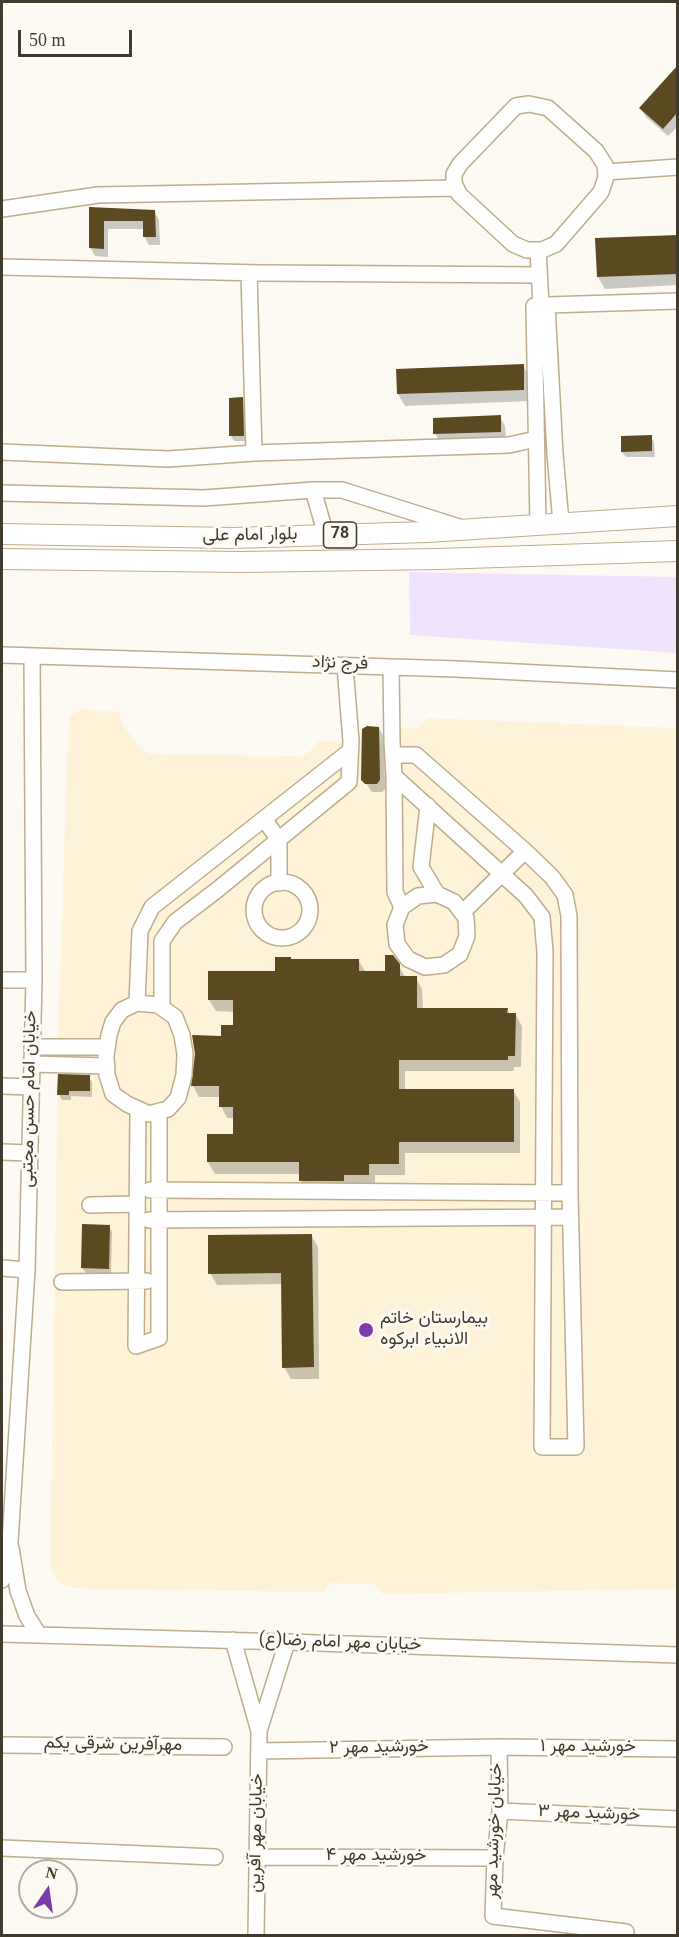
<!DOCTYPE html>
<meta charset="utf-8">
<style>
body{margin:0}
#map{position:relative;width:679px;height:1937px;overflow:hidden;background:#fdfaf3;font-family:Georgia,serif}
canvas{display:block}
.frame{position:absolute;inset:0;border:3px solid #413b2d;pointer-events:none}
.north{position:absolute;left:18px;top:1859px;width:60px;height:60px;box-sizing:border-box;background:#fdfaf3;border:2px solid #b2aea4;border-radius:50%;rotate:13deg;font-size:16px;font-weight:700;line-height:24px;text-align:center;color:#413b2d}
.north::after{content:'';display:block;margin:auto;width:21px;height:27px;background:#7d3aad;clip-path:polygon(50% 0,100% 100%,50% 72%,0 100%)}
.scale{position:absolute;left:18px;top:30px;width:114px;height:27px;box-sizing:border-box;border:3px solid #413b2d;border-top:0;padding-left:8px;font-size:18px;line-height:21px;white-space:nowrap;color:#413b2d;-webkit-text-stroke:4px #fdfaf3;paint-order:stroke}
</style>
<div id="map">
<canvas width="679" height="1937"></canvas>
<div class="frame"></div>
<div class="north">N</div>
<div class="scale">50 m</div>
</div>
<script>
const ctx = document.querySelector('canvas').getContext('2d');
ctx.lineJoin = 'round';
function paint(path, color) {
  ctx.fillStyle = color;
  ctx.fill(path, 'evenodd');
}
function shape(rows) {
  const path = new Path2D();
  for (const r of rows) {
    if (r.length === 3) {
      path.moveTo(r[0] + r[2], r[1]);
      path.arc(r[0], r[1], r[2], 0, 2 * Math.PI);
      continue;
    }
    path.moveTo(r[0], r[1]);
    for (let i = 2; i < r.length; i += 2) path.lineTo(r[i], r[i + 1]);
  }
  return path;
}
function stroke(path, color, width, dash) {
  ctx.strokeStyle = color;
  ctx.lineWidth = width;
  ctx.lineCap = dash ? 'butt' : 'round';
  ctx.setLineDash(dash || []);
  ctx.stroke(path);
}
function drawText(font, color, halo, rows, align = 'center') {
  ctx.font = font + ' Georgia,Vazirmatn,serif';
  ctx.lineWidth = 6;
  ctx.setLineDash([]);
  ctx.textBaseline = 'middle';
  ctx.strokeStyle = halo;
  ctx.fillStyle = color;
  for (const [text, x, y, turn = 0] of rows) {
    ctx.save();
    ctx.translate(x, y);
    ctx.rotate((+turn || 0) * Math.PI / 180);
    ctx.textAlign = isNaN(turn) ? turn : align;
    if (halo) ctx.strokeText(text, 0, 0);
    ctx.fillText(text, 0, 0);
    ctx.restore();
  }
}
const built = shape([
 [81,709,119,712,122,724,142,750,151,754,299,756,308,753,319,741,361,741,362,729,367,726,376,726,379,729,380,741,399,741,399,728,417,728,428,718,677,728,677,1589,382,1594,374,1584,329,1583,324,1592,91,1589,74,1588,58,1583,50,1566,58,1071,66,1071,68,1039,58,1038,68,731,70,716]
]);
const green = shape([
 [409,572,677,577,677,653,410,635]
]);
const shadow = shape([
 [678,72,678,126,668,136,646,117,641,109],
 [91,208,154,211,159,220,160,245,149,245,144,236,145,229,108,229,108,257,95,256,90,247],
 [678,236,678,285,605,289,598,277],
 [523,365,529,377,530,401,405,406,398,394,397,370],
 [242,399,245,404,246,441,234,441,231,436],
 [500,417,505,426,506,440,440,442,435,433],
 [651,437,654,442,655,457,626,457,622,452],
 [379,728,384,737,385,789,382,792,372,792,363,779],
 [291,961,359,961,366,973,386,973,398,965,406,978,416,978,422,989,423,1009,507,1009,510,1014,515,1014,522,1026,521,1067,514,1067,514,1071,405,1071,405,1090,513,1090,520,1102,520,1153,405,1153,405,1175,375,1175,375,1187,308,1192,301,1180,301,1174,215,1174,208,1162,234,1136,234,1118,227,1118,221,1106,221,1097,199,1097,193,1086,222,1037,235,1026,235,1012,216,1011,209,1000,277,972],
 [89,1077,92,1082,92,1097,71,1096,71,1100,62,1100,59,1094],
 [109,1226,112,1232,111,1274,86,1273,82,1268],
 [311,1235,318,1247,319,1379,291,1379,284,1367,283,1284,217,1285,210,1273]
]);
const building = shape([
 [678,65,678,112,663,129,639,108],
 [89,207,155,210,156,237,143,237,143,221,104,221,104,249,89,248],
 [678,235,678,274,597,277,595,238],
 [524,364,524,390,397,394,396,369],
 [243,397,244,436,229,436,229,398],
 [501,415,501,432,433,434,433,418],
 [652,435,652,451,621,452,621,436],
 [367,726,379,727,380,780,377,784,365,784,361,780,362,729],
 [385,955,393,955,400,964,400,976,417,976,417,1008,508,1008,507,1013,516,1013,515,1056,508,1056,508,1060,399,1060,399,1089,514,1089,514,1142,399,1142,399,1164,369,1164,369,1175,344,1175,344,1181,299,1181,299,1162,207,1162,207,1134,233,1134,233,1107,219,1107,219,1086,191,1086,195,1054,192,1035,221,1036,221,1025,233,1025,233,1000,208,1000,208,971,275,971,275,957,291,957,291,959,359,959,359,971,385,971],
 [58,1074,90,1075,90,1091,69,1091,69,1095,57,1095],
 [82,1224,110,1225,109,1269,81,1268],
 [312,1234,314,1367,282,1368,281,1273,208,1274,208,1235]
]);
const minor = shape([
 [529,104,548,108,596,151,605,165,606,177,601,192,556,244,542,250,527,250,513,244,459,194,454,183,454,174,460,164,516,106,529,104],
 [606,172,678,167],
 [2,209,98,195,456,188],
 [538,250,541,305],
 [2,267,261,273,539,275],
 [547,305,678,301],
 [2,452,168,459,254,453,249,273],
 [254,453,509,445,536,439],
 [313,490,326,535],
 [2,493,204,498,313,490,342,490,459,527],
 [538,525,534,306,541,305,547,305,555,454,561,523],
 [2,655,457,669,678,680],
 [391,667,392,741,394,776,395,892,402,907],
 [393,755,416,755,525,851,552,877,565,895,569,916,570,1193,576,1447,542,1447,545,952,542,917,526,896,394,776],
 [428,806,421,867,437,894,454,902,466,918,467,936,460,954,444,965,425,967,408,959,397,944,395,925,402,907,418,896,437,894],
 [264,819,279,840,279,883],
 [282,910,28],
 [462,913,525,851],
 [2,980,34,980],
 [137,1003,140,931,152,907,350,751],
 [137,1003,158,1005,175,1017,182,1035,185,1054,184,1075,178,1098,168,1109,149,1114,127,1104,113,1094,107,1075,106,1056,109,1035,113,1022,122,1010,137,1003],
 [162,1008,162,941,175,922,217,890,349,782,351,741,345,666],
 [32,1047,107,1047],
 [32,1064,107,1066],
 [2,1086,30,1087],
 [138,1109,136,1346,159,1338,159,1111],
 [2,1152,30,1153],
 [150,1190,570,1193],
 [90,1205,137,1204],
 [149,1220,570,1217],
 [2,1268,27,1270],
 [62,1282,147,1281],
 [11,1548,18,1591,27,1616,39,1635],
 [2,1580,10,1542,27,1270,34,980,32,656],
 [2,1634,287,1642,678,1655],
 [233,1640,259,1731],
 [2,1745,224,1747],
 [499,1747,500,1811,495,1858,493,1916,626,1932],
 [259,1751,499,1747,678,1749],
 [500,1811,678,1819],
 [2,1848,215,1857],
 [258,1857,495,1858],
 [256,1936,259,1731,287,1642]
]);
const major = shape([
 [2,534,233,538,427,532,678,516],
 [2,559,241,562,439,559,678,551]
]);
const markers = [
 [366,1330,8,"#7d3aad"]
];
const shields = [
 [340,535,33]
];
const shieldNames = [
 ["78",340,535]
];
const streetNames = [
 ["بلوار امام علی",250,537,-1],
 ["فرج نژاد",340,665,2],
 ["خیابان امام حسن مجتبی",31,1099,-89],
 ["خیابان مهر امام رضا(ع)",340,1644,2],
 ["مهرآفرین شرقی یکم",113,1746,1],
 ["خورشید مهر ۱",588,1748],
 ["خورشید مهر ۲",379,1749,-1],
 ["خورشید مهر ۳",589,1815,2],
 ["خیابان خورشید مهر",496,1831,-88],
 ["خیابان مهر آفرین",258,1833,-89],
 ["خورشید مهر ۴",376,1857]
];
const poiNames = [
 ["بیمارستان خاتم",380,1320],
 ["الانبیاء ابرکوه",380,1341]
];
paint(built, '#fef3d9');
paint(green, '#f0e3fd');
paint(shadow, '#0003');
paint(building, '#5b491f');
stroke(minor, '#bcad8c', 18);
stroke(major, '#bcad8c', 22);
stroke(minor, '#fff', 15);
stroke(major, '#fff', 20);
for (const [x, y, r, color] of markers) {
  const dot = new Path2D();
  dot.arc(x, y, r, 0, 2 * Math.PI);
  ctx.fillStyle = color;
  ctx.fill(dot);
  stroke(dot, '#fdfaf3', 2);
}
for (const [x, y, w] of shields) {
  const box = new Path2D();
  box.roundRect(x - w / 2, y - 13, w, 26, 4.5);
  ctx.fillStyle = '#fdfaf3';
  ctx.fill(box);
  stroke(box, '#413b2d', 1.5);
}
drawText('bold 16px', '#413b2d', null, shieldNames);
drawText('18px', '#413b2d', '#fdfaf3', streetNames);
drawText('18px', '#413b2d', '#fdfaf3', poiNames, 'left');
</script>
